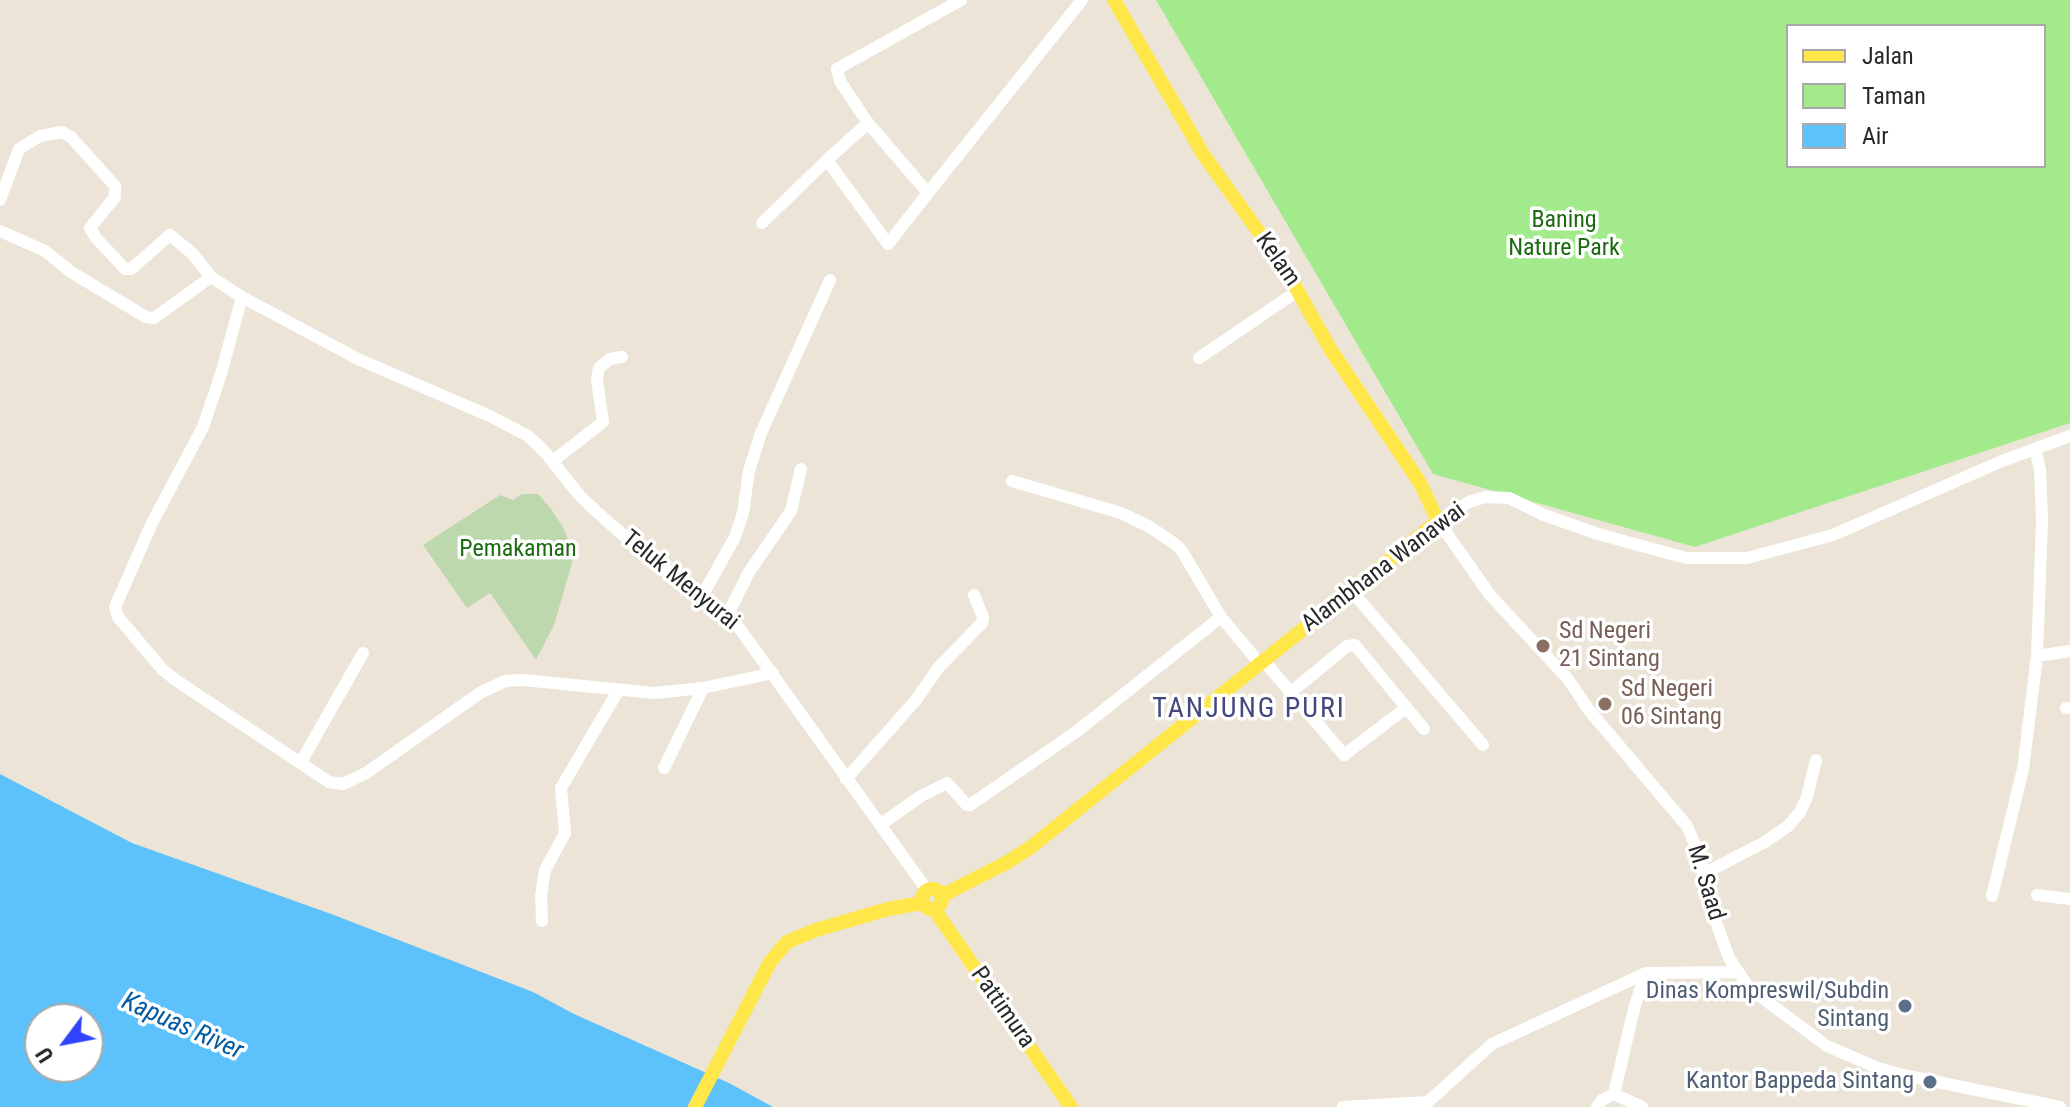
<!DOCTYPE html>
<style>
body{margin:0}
#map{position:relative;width:2070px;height:1107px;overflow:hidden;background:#ece5d7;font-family:"Roboto Condensed",sans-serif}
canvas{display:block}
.legend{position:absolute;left:1786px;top:24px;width:260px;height:144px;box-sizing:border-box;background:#fff;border:2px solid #a9a9a9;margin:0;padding:10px 14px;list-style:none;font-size:24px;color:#282828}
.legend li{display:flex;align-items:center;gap:16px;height:40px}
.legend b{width:40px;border:2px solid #a9a9a9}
.north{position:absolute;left:24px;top:1003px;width:80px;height:80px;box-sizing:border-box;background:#fff;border:2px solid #a9a9a9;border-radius:50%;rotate:238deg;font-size:22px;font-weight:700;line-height:32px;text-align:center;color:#282828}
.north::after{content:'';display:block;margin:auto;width:28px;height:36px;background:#3143ff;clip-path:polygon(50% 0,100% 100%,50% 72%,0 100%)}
</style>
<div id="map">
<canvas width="2070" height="1107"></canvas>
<ul class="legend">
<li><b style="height:10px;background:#ffe749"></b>Jalan</li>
<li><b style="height:22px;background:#a3ea8c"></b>Taman</li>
<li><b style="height:22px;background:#5dc1fc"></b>Air</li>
</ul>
<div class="north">U</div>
</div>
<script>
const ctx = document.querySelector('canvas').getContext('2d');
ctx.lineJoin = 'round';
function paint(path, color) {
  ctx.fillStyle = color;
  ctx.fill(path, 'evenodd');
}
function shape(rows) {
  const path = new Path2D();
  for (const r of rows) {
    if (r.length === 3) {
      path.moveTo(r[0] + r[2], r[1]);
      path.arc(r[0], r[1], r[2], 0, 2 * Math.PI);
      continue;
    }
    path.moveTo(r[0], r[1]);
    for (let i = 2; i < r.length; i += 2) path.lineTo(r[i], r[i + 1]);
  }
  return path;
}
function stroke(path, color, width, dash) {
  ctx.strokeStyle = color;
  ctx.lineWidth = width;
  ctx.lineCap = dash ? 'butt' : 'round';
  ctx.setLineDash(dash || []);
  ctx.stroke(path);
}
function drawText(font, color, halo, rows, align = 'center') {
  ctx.font = font + ' "Roboto Condensed",sans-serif';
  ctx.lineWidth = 7;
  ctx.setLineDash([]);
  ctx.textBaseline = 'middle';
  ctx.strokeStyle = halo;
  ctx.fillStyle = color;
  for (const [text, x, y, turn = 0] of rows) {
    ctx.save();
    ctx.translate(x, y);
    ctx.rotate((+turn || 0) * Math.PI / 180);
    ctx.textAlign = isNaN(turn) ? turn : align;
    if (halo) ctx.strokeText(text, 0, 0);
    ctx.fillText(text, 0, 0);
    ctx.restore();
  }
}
const green = shape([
 [1156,0,2070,0,2070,423,1695,547,1433,474],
 [1788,26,2044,26,2044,166,1788,166]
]);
const cemetery = shape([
 [522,494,538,494,551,509,564,529,574,556,554,625,536,660,490,593,467,608,423,545,500,495,513,500]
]);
const water = shape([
 [0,774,132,843,334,915,533,992,574,1014,729,1083,773,1107,0,1107],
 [40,1019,88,1019,88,1067,40,1067]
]);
const minor = shape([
 [961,0,837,69,840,81,868,123,928,193,1082,0],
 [827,160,868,123],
 [0,200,19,149,40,136,62,132,71,137,115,186,115,197,90,228,96,238,125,269,131,269,170,235,193,254,211,277],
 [762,223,827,160,888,244,928,193],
 [0,231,45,251,71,272,146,317,154,318,211,277,242,297,358,359,492,417,528,436,544,451,580,496,597,512,639,549,737,625,927,890],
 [242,297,221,374,203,427,152,523,115,607,118,617,162,669,177,681,329,782,343,784,366,773,480,693,505,681,523,680,654,693,703,688,773,673],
 [1199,358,1299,290],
 [553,461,603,422,597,380,598,372,600,367,610,359,622,357],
 [1012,481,1121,513,1150,527,1175,544,1182,551,1221,617,1260,664],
 [1351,590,1483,745],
 [702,596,735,537,743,513,749,471,761,433,830,280],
 [727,616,749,572,791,511,801,469],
 [2037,656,2070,651],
 [1264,661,1344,755,1406,708],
 [1290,693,1347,646,1355,645,1424,729],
 [2066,708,2070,708],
 [301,762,363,653],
 [664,768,703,688],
 [846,779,916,700,939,667,982,623,983,617,974,595],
 [880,825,921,796,947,783,967,805,970,805,1076,732,1221,617],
 [1703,874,1765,842,1788,826,1800,812,1807,797,1816,760],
 [2037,895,2070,899],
 [1992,896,2023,769,2037,656,2042,521,2040,469,2035,449],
 [542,921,541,896,545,870,565,833,561,788,618,691],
 [1614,1094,1642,1107],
 [1343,1107,1428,1102,1492,1044,1646,973,1737,972],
 [1597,1107,1602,1100,1614,1094,1635,1005,1646,973],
 [2060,1107,1903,1075,1878,1068,1827,1046,1749,988,1729,958,1711,908,1699,854,1687,826,1588,709,1568,679,1490,595,1438,521,1469,502,1485,497,1509,498,1544,515,1598,534,1686,558,1747,558,1833,535,2002,461,2070,436]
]);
const major = shape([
 [932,899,10],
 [941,896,1006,863,1031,847,1438,521,1420,483,1329,347,1286,270,1203,154,1114,0],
 [934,909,1071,1107],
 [695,1107,770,962,787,942,816,930,888,909,922,903]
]);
const markers = [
 [1543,646,8,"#8d6e63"],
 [1605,704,8,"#8d6e63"],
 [1905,1006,8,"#5c6f8a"],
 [1930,1082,8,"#5c6f8a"]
];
const parkNames = [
 ["Baning",1564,221],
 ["Nature Park",1564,249],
 ["Pemakaman",518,550]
];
const streetNames = [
 ["Kelam",1277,260,55],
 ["Alambhana Wanawai",1384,568,-37],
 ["Teluk Menyurai",680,581,39],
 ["M. Saad",1705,883,73],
 ["Pattimura",1002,1008,55]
];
const educationNames = [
 ["Sd Negeri",1559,632],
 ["21 Sintang",1559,660],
 ["Sd Negeri",1621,690],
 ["06 Sintang",1621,718]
];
const serviceNames = [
 ["Dinas Kompreswil/Subdin",1889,992],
 ["Sintang",1889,1020],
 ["Kantor Bappeda Sintang",1914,1082]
];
const waterNames = [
 ["Kapuas River",182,1027,24]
];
const quarterNames = [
 ["TANJUNG PURI",1249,710]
];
paint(green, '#a3ea8c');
paint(cemetery, '#bdd8ac');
paint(water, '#5dc1fc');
stroke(minor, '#fff', 12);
stroke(major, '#ffe749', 14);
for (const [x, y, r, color] of markers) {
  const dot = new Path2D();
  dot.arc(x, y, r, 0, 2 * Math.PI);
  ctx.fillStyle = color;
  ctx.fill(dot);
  stroke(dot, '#fff', 3);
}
drawText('24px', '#1b6b11', '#fff', parkNames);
drawText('24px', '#282828', '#fff', streetNames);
drawText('24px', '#785e54', '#fff', educationNames, 'left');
drawText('24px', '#4e5e75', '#fff', serviceNames, 'right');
drawText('italic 26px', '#005ba3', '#fff', waterNames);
ctx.letterSpacing = '2px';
drawText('28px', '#44487d', '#fff', quarterNames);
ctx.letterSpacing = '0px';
</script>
